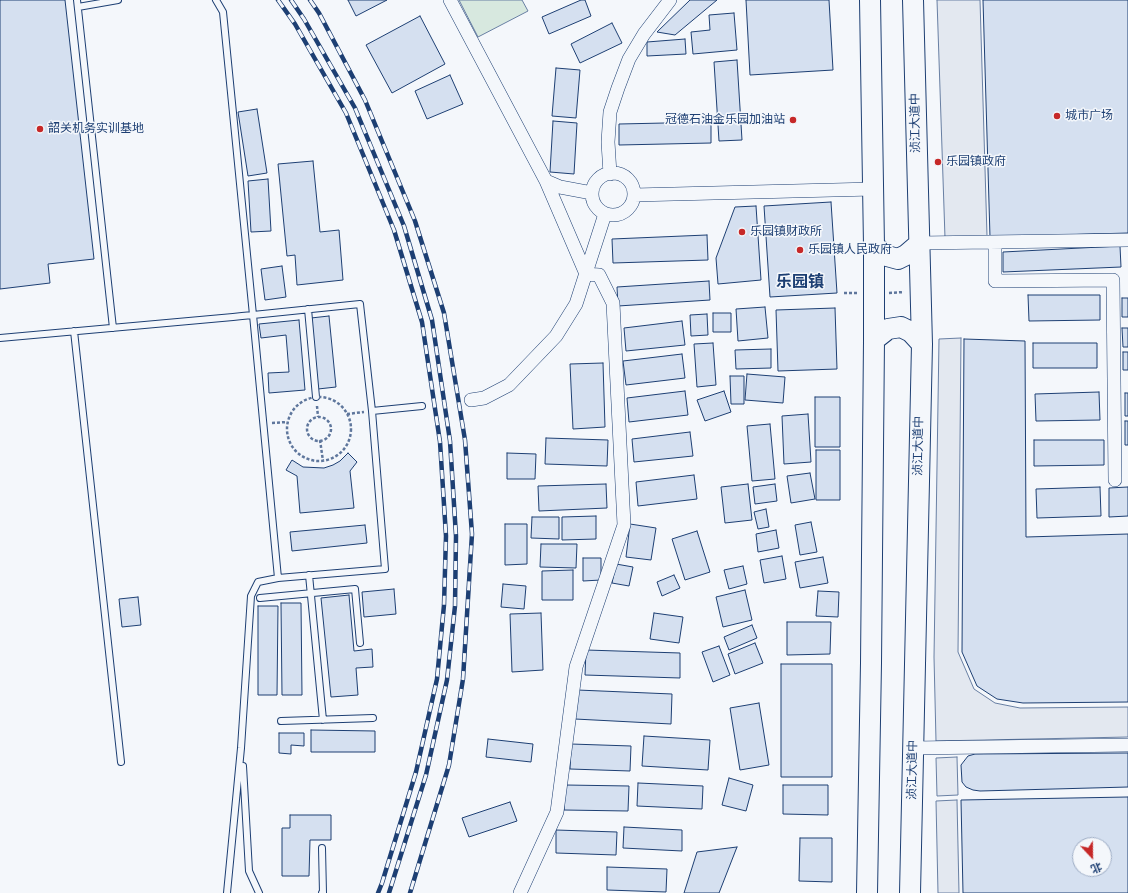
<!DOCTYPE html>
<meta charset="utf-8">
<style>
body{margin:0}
#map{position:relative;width:1128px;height:893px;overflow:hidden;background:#f4f7fb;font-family:"Sofia Sans Condensed","Noto Sans SC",sans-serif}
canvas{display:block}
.north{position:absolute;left:1072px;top:837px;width:40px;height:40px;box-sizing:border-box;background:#f4f7fb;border:1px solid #9eadc5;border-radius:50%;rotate:158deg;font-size:11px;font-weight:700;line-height:16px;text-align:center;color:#1d3f73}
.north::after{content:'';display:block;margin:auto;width:14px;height:18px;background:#c62828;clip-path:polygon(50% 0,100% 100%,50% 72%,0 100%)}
</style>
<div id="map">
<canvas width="1128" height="893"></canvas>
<div class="north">北</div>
</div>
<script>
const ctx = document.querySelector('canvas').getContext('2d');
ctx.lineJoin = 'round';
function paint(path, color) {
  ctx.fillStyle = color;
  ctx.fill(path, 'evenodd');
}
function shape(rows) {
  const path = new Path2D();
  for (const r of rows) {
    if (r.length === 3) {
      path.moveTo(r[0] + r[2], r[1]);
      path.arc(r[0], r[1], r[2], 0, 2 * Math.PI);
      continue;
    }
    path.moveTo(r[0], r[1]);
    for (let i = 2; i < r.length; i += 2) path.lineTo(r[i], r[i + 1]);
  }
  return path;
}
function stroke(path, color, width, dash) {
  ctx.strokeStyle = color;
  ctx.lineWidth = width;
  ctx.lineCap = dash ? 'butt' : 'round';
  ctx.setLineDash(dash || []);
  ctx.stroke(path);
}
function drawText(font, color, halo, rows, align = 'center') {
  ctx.font = font + ' "Sofia Sans Condensed","Noto Sans SC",sans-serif';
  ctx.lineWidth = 3;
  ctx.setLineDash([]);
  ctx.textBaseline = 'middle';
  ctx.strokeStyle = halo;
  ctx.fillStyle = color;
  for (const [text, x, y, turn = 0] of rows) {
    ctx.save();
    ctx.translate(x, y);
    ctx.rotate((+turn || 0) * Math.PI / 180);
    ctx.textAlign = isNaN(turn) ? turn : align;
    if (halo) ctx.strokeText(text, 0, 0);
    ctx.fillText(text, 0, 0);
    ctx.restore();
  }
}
const green = shape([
 [459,0,522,0,528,11,478,37,459,0]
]);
const parking = shape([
 [937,0,980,0,987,236,945,238,937,0],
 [961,338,958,652,974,689,995,703,1020,708,1128,707,1128,737,936,741,934,657,939,339,961,338],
 [957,757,958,795,937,796,936,758,957,757],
 [957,800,959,893,938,893,936,801,957,800]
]);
const building = shape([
 [0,0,65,0,94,259,48,264,50,283,0,289,0,0],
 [348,0,387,0,356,16,348,0],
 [581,0,585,0,591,16,549,34,542,17,581,0],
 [690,0,717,0,675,35,657,32,690,0],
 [746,0,829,0,833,70,750,75,746,0],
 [983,0,1128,0,1128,233,990,237,983,0],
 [734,13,737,50,693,54,691,32,710,30,709,15,734,13],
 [420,16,445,64,392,93,366,45,420,16],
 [612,23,622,43,580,63,571,44,612,23],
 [685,39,686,54,647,56,647,42,685,39],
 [737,60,742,140,719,141,714,62,737,60],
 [556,68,580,70,576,118,552,116,556,68],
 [450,75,463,104,427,119,415,91,450,75],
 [257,109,267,173,248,176,238,112,257,109],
 [553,121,577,123,574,174,550,172,553,121],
 [711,122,711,143,619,145,619,124,711,122],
 [313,161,320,232,339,230,343,280,297,285,295,255,287,256,278,164,313,161],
 [268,179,271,231,251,232,248,181,268,179],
 [831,202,837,293,770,297,764,206,831,202],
 [756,206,761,280,718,284,716,258,735,207,756,206],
 [707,235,708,260,613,263,612,239,707,235],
 [1120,246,1121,267,1003,272,1003,252,1120,246],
 [282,266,286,297,265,300,261,269,282,266],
 [709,281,710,300,618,306,617,287,709,281],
 [1028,295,1100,295,1100,320,1029,321,1028,295],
 [1122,298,1128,298,1128,317,1122,317,1122,298],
 [765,307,768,338,738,341,736,309,765,307],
 [835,308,837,369,778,371,776,310,835,308],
 [713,313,731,313,731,332,713,332,713,313],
 [707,314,708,335,691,336,690,315,707,314],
 [329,316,336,387,318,389,311,318,329,316],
 [299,320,305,390,269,393,268,373,289,372,286,335,261,338,259,324,299,320],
 [682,321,685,345,626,351,624,328,682,321],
 [1122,328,1128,328,1128,347,1123,347,1122,328],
 [964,339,1025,341,1026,537,1128,534,1128,702,1023,703,997,699,977,686,962,652,964,339],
 [713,343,716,385,697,387,694,344,713,343],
 [1033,343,1097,343,1097,368,1033,368,1033,343],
 [771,349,771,368,736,369,735,350,771,349],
 [1123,352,1128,352,1128,370,1123,370,1123,352],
 [682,354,685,378,626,385,623,361,682,354],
 [603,363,605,427,573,429,570,364,603,363],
 [747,374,785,377,783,403,745,400,747,374],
 [730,376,744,376,744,404,731,404,730,376],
 [685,391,688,415,629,422,627,398,685,391],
 [724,391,731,412,705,421,697,400,724,391],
 [1099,392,1100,420,1036,421,1035,394,1099,392],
 [1125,393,1128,393,1128,416,1125,416,1125,393],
 [815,397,840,397,840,447,815,447,815,397],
 [808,414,811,462,784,464,782,416,808,414],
 [1125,421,1128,421,1128,445,1125,445,1125,421],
 [770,424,775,479,752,481,747,426,770,424],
 [690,432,693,456,634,462,632,439,690,432],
 [546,438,608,440,607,466,545,464,546,438],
 [1034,440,1104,440,1104,465,1034,466,1034,440],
 [816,450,840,450,840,500,816,500,816,450],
 [348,453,357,462,350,471,354,508,300,513,297,476,286,470,292,460,303,467,324,468,333,465,340,461,348,453],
 [507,453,536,454,535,479,507,479,507,453],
 [810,473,815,499,791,503,787,476,810,473],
 [694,475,697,499,638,506,636,482,694,475],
 [606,484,607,508,539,511,538,486,606,484],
 [748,484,752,520,725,523,721,487,748,484],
 [775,484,777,501,755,504,753,487,775,484],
 [1100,487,1101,516,1037,518,1036,489,1100,487],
 [1128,487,1128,516,1109,517,1109,488,1128,487],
 [766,509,769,527,758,529,754,512,766,509],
 [596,516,596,539,562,540,562,517,596,516],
 [532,517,559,517,559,539,531,538,532,517],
 [811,522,817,552,800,555,795,525,811,522],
 [505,524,527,524,527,564,505,565,505,524],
 [630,524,656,528,651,560,626,557,630,524],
 [365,525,367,543,292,551,290,532,365,525],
 [776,530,779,548,758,552,756,534,776,530],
 [697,531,710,572,685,580,672,539,697,531],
 [541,544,577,544,576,568,540,567,541,544],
 [782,556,786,579,764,583,760,560,782,556],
 [823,557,828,583,800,588,795,562,823,557],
 [583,558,601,558,601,580,583,581,583,558],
 [616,564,633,567,629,586,612,583,616,564],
 [743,566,747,584,729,589,724,570,743,566],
 [573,570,573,600,542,600,542,571,573,570],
 [674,575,680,588,662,596,657,582,674,575],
 [503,584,526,586,524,609,501,607,503,584],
 [394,589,396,614,364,617,362,592,394,589],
 [745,590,752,620,723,627,716,597,745,590],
 [818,591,839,592,838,617,816,616,818,591],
 [349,595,354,651,372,649,373,667,356,668,358,695,331,697,321,598,349,595],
 [138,597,141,625,122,627,119,599,138,597],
 [281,603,301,603,302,695,282,695,281,603],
 [258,606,278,606,277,695,258,695,258,606],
 [541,613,543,670,512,672,510,614,541,613],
 [654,613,683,617,679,643,650,639,654,613],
 [787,622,831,622,830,654,787,655,787,622],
 [752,625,757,638,729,650,724,637,752,625],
 [755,643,763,663,735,674,728,654,755,643],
 [719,646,730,675,713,682,702,652,719,646],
 [586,650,680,653,680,678,585,675,586,650],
 [781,664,832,664,832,777,781,777,781,664],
 [577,690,672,694,671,724,575,719,577,690],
 [759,703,769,765,740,770,730,708,759,703],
 [311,730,375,731,375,752,311,752,311,730],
 [279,733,304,733,304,746,291,745,291,754,279,753,279,733],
 [644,736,710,740,708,770,642,766,644,736],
 [488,739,533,744,531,762,486,757,488,739],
 [571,744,631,746,630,771,570,769,571,744],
 [1128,753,1128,787,980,791,973,790,966,787,962,782,961,765,968,756,975,754,1128,753],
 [729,778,753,785,746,811,722,805,729,778],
 [638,783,703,786,702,809,637,806,638,783],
 [565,785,629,786,628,811,564,810,565,785],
 [783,785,828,785,828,815,783,814,783,785],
 [1128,797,1128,893,963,893,961,800,1128,797],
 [1080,845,1104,845,1104,869,1080,869,1080,845],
 [510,802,517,821,469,837,462,818,510,802],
 [290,815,331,815,331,840,310,840,309,876,282,876,282,828,290,828,290,815],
 [624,827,682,830,682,851,623,848,624,827],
 [556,830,617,832,616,855,556,853,556,830],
 [800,838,832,838,832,882,799,881,800,838],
 [737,847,719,893,684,893,697,852,737,847],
 [607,867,667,869,666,892,607,890,607,867]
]);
const path = shape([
 [844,293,858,293],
 [889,293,904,292],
 [319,429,32],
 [317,406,318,417],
 [347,414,364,412],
 [319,429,12],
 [272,423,287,422],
 [320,440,323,461]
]);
const lane = shape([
 [77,0,113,328],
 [78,7,118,0],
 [308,309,316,397],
 [74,331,121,762],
 [0,338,233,317,242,316,253,315,360,304,372,411,385,569,278,578,253,315,223,12,216,0],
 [372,411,422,406],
 [309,575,323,720],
 [260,598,355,589,360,643],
 [281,721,373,718],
 [243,766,249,871,259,893],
 [227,893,241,748,251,596,258,582,278,578],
 [322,893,323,893,322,848]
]);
const street = shape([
 [450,0,546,181,560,187,592,193],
 [613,194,21],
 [610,174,608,142,610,112,618,88,629,59,644,34,670,0],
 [634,195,873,189],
 [995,242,995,281,1113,280,1115,480],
 [920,243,1128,240],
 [471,400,484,398,509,385,556,336,576,304,605,214],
 [913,748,1128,745],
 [520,893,557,812,576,667,624,525,613,303,599,275,586,274,546,181]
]);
const primary = shape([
 [874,246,887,256,898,259,906,255,920,243],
 [874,340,888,329,901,327,911,332,922,344],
 [867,893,871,663,874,340,874,246,870,0],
 [910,893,922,344,913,0]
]);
const rail = shape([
 [278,0,295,24,346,113,394,230,422,322,440,442,446,536,444,605,437,679,416,772,382,883,378,893],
 [291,0,304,19,355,108,404,226,432,320,450,441,456,536,455,606,447,680,426,775,389,893],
 [310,0,319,13,365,100,415,221,444,313,465,440,472,534,463,679,449,765,410,893]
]);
const markers = [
 [1057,116,4,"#c62828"],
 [793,120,4,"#c62828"],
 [40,129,4,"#c62828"],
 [938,162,4,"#c62828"],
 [742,232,4,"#c62828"],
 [800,250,4,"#c62828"]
];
const poiNames = [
 ["城市广场",1065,116],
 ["冠德石油金乐园加油站",785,120,"right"],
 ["韶关机务实训基地",48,129],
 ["乐园镇政府",946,162],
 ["乐园镇财政所",750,232],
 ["乐园镇人民政府",808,250]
];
const streetNames = [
 ["浈江大道中",916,123,-91],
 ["浈江大道中",919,446,-89],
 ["浈江大道中",913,770,-89]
];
const districtNames = [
 ["乐园镇",800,283]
];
paint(green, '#d7e8df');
stroke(green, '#687fa3', 1);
paint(parking, '#e3e8f0');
stroke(parking, '#687fa3', 1);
paint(building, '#d5e0f0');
stroke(building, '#1d3f73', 1);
stroke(lane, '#1d3f73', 8);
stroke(street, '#1d3f73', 14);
stroke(primary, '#1d3f73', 22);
stroke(path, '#5e769c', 2.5, [3, 2]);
stroke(lane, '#f4f7fb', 6);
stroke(street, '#f4f7fb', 13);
stroke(primary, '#f4f7fb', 20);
stroke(rail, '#1d3f73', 4.5);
stroke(rail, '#f4f7fb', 3, [9]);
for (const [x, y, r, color] of markers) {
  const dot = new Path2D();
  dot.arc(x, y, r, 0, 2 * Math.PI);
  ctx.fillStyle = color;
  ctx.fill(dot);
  stroke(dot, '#f4f7fb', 1.5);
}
drawText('12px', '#1d3f73', '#f4f7fb', poiNames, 'left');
drawText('12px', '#1d3f73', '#f4f7fb', streetNames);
drawText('bold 16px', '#1d3f73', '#f4f7fb', districtNames);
</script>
